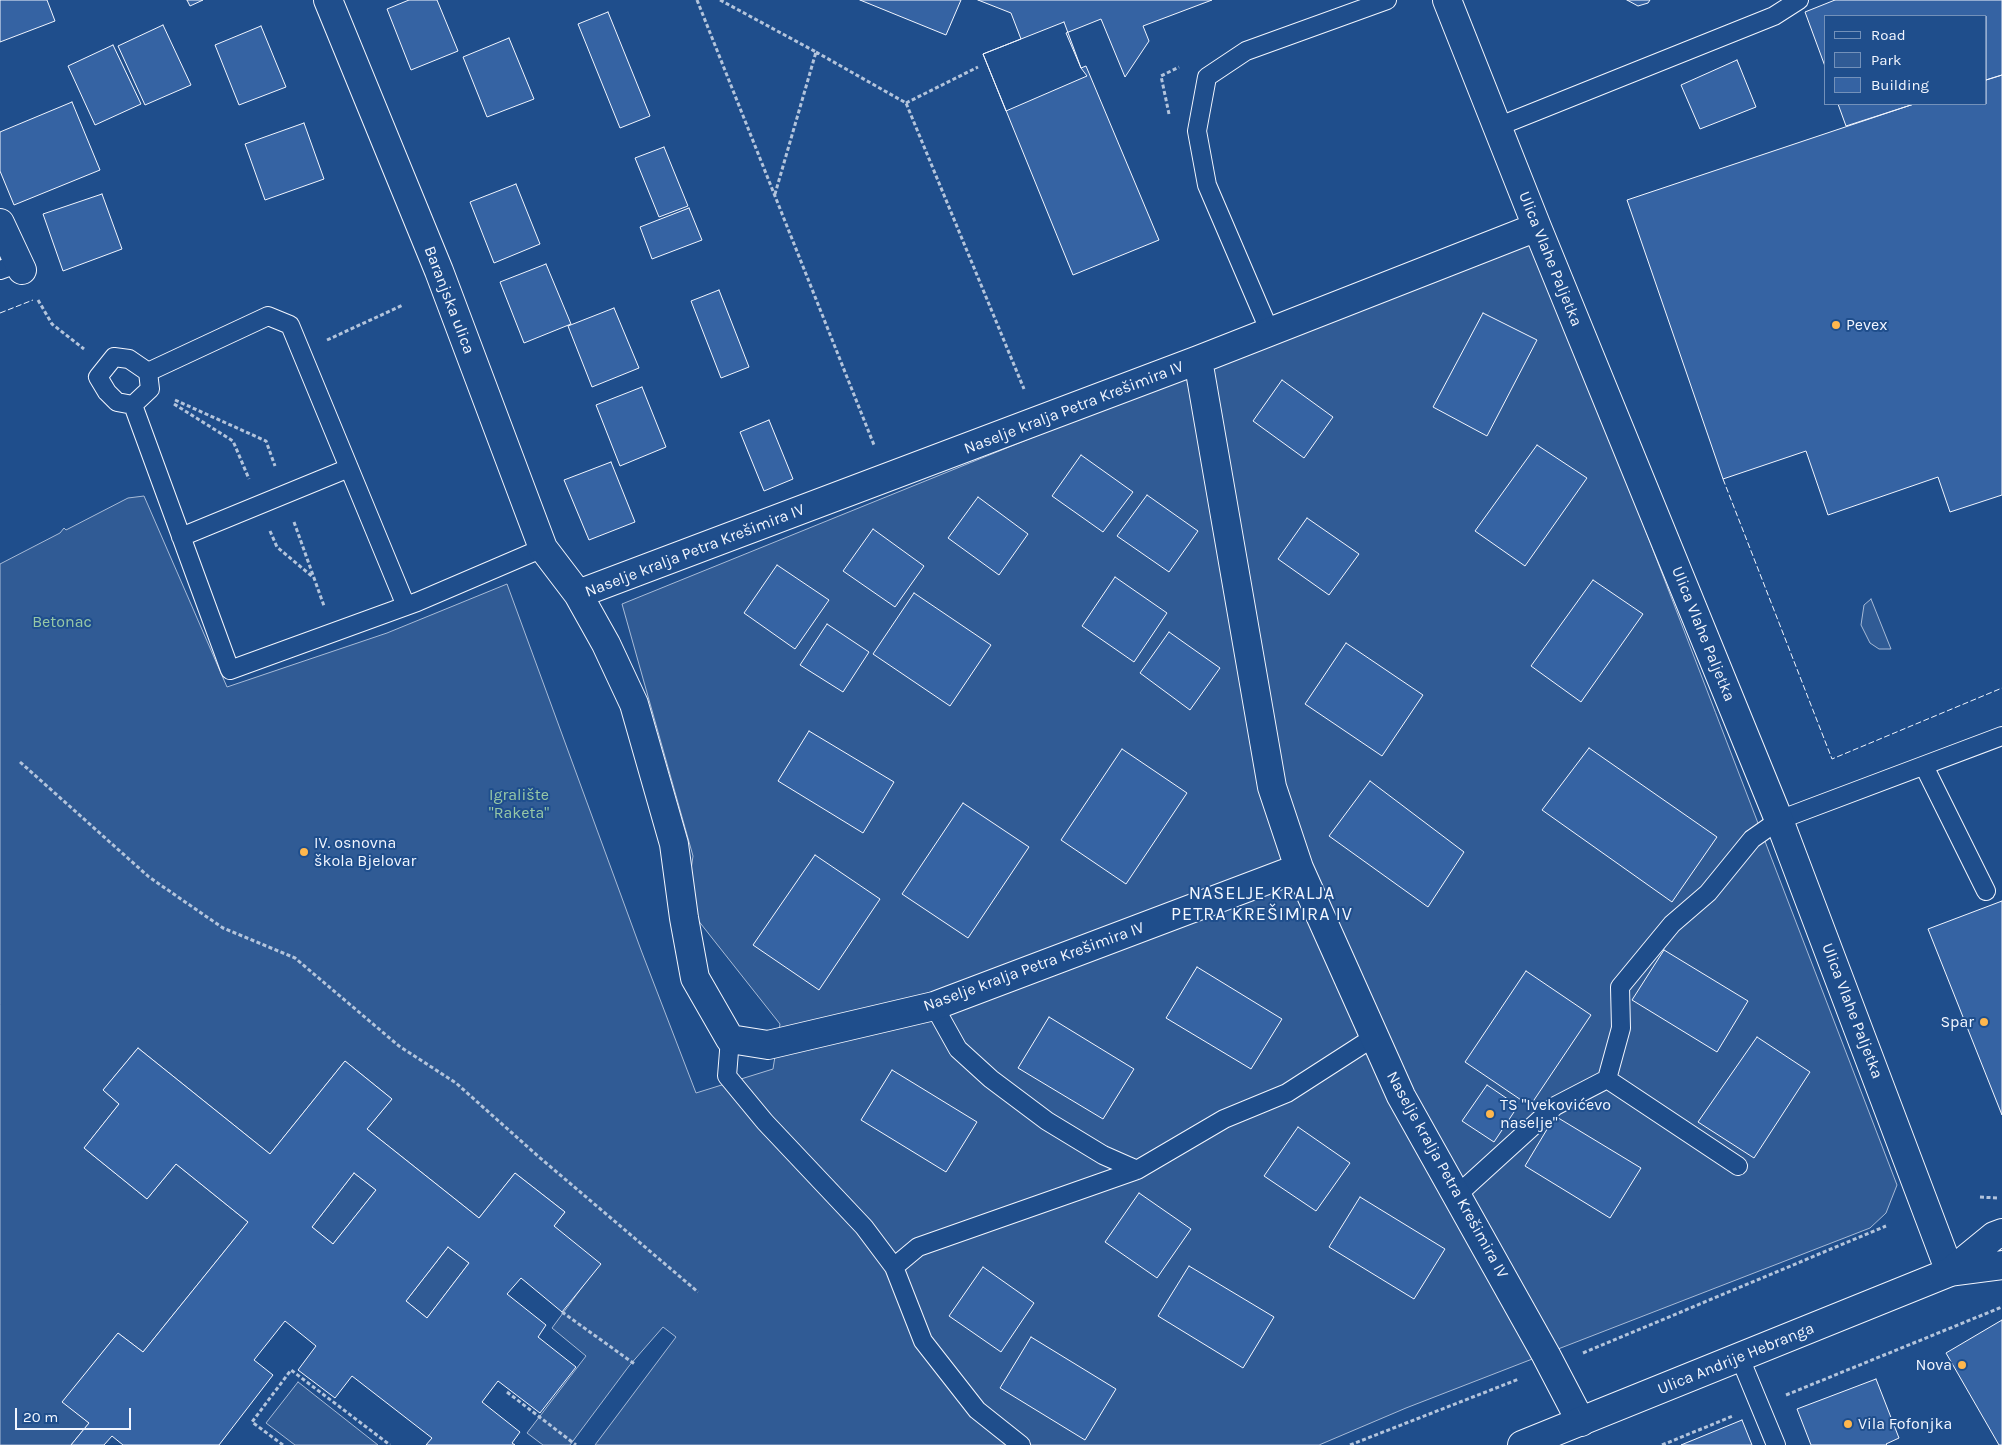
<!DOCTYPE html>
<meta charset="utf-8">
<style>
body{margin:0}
#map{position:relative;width:2002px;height:1445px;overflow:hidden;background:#1f4e8c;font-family:Karla,sans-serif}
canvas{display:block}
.legend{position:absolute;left:1824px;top:15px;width:162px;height:90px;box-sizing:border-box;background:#1f4e8c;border:1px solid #7391ba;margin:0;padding:6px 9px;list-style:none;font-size:15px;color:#f2f6ff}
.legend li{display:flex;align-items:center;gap:10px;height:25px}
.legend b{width:25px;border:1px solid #7391ba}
.scale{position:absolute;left:15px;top:1408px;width:116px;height:22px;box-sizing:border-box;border:2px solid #f2f6ff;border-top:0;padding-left:6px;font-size:15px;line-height:18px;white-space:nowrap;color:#f2f6ff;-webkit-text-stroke:4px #1f4e8c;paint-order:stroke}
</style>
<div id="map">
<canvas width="2002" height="1445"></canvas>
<ul class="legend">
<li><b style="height:6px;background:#1f4e8c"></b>Road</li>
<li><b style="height:14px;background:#305b95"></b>Park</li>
<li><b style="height:14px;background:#3563a3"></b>Building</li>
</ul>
<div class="scale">20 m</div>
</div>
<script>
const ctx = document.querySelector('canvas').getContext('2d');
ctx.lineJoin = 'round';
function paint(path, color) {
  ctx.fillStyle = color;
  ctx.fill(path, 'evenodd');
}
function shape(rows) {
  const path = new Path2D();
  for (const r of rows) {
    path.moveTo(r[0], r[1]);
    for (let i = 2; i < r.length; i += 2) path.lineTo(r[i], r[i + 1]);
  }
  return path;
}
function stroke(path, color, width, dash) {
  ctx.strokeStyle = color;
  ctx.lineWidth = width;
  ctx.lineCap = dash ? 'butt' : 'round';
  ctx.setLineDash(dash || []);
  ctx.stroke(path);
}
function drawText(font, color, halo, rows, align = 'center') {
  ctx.font = font + ' Karla,sans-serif';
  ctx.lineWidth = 4;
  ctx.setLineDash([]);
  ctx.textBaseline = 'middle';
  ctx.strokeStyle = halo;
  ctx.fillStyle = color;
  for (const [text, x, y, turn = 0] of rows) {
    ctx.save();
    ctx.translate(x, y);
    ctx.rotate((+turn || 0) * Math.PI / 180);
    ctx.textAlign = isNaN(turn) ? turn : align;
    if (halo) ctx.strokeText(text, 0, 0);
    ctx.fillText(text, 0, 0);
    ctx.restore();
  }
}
const green = shape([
 [1534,240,1897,1185,1886,1213,1870,1228,1406,1408,1319,1445,595,1445,676,1337,663,1327,629,1366,570,1445,543,1445,527,1433,586,1356,552,1328,591,1275,554,1226,565,1212,515,1173,479,1218,367,1129,392,1099,345,1061,270,1154,138,1048,103,1090,119,1104,84,1148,147,1199,176,1164,248,1222,143,1352,118,1333,63,1402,89,1423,71,1445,0,1445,0,564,60,533,64,528,66,530,128,498,144,496,227,687,387,633,507,584,641,950,696,1093,773,1069,780,1024,686,905,693,856,622,604,1051,430,1534,240],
 [1871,599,1891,649,1879,649,1870,643,1861,625,1864,605,1871,599],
 [354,1173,376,1190,333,1244,312,1227,354,1173],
 [448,1247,469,1263,427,1318,406,1301,448,1247],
 [298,1382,378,1445,295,1445,266,1423,298,1382]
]);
const building = shape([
 [0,0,47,0,55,21,0,42,0,0],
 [187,0,203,0,190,6,187,0],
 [409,0,437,0,458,51,411,70,387,9,409,0],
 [860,0,961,0,946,35,860,0],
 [978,0,1212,0,1143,26,1149,41,1125,77,1101,19,1066,33,1081,68,1086,66,1159,240,1073,275,983,54,1021,39,1011,13,978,0],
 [1627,0,1650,0,1648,3,1638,6,1627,0],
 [1835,0,2002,0,2002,75,1986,80,1986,16,1826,16,1826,69,1805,12,1835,0],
 [608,12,650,116,620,128,578,24,608,12],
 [1064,22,1081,68,1087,76,1006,111,983,54,1064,22],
 [163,25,191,85,145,105,118,46,163,25],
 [261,26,286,87,239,105,215,45,261,26],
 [509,38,534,99,487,117,463,57,509,38],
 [113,45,141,104,95,125,68,66,113,45],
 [1737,60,1756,107,1700,129,1681,85,1737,60],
 [2002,75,2002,495,1950,512,1938,477,1828,515,1806,451,1723,479,1627,200,1914,104,1986,104,1986,80,2002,75],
 [72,102,100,170,14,205,0,171,0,132,72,102],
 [1838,104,1914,104,1846,126,1838,104],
 [304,123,324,179,265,200,245,144,304,123],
 [664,147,688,206,659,217,635,158,664,147],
 [516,184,540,244,494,263,470,202,516,184],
 [102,194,122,249,63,271,43,214,102,194],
 [689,208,702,240,652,259,640,227,689,208],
 [546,264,571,324,524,343,500,282,546,264],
 [719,290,749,367,721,378,691,301,719,290],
 [614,308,639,368,592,387,568,326,614,308],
 [1483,313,1537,340,1487,436,1433,407,1483,313],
 [1282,380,1333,417,1304,458,1253,421,1282,380],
 [642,387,666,447,620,466,596,405,642,387],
 [769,420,793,479,764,491,740,432,769,420],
 [1537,445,1587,478,1525,566,1475,531,1537,445],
 [1081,455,1133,492,1103,532,1052,496,1081,455],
 [611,462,635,522,589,540,564,480,611,462],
 [1147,495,1198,531,1169,572,1117,536,1147,495],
 [978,497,1028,534,999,575,948,538,978,497],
 [1307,518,1359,554,1329,595,1278,559,1307,518],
 [873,529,924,566,895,607,843,571,873,529],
 [777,565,829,600,795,649,744,613,777,565],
 [1115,577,1167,613,1134,662,1082,626,1115,577],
 [1593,580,1643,614,1581,702,1531,666,1593,580],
 [914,593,991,645,950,706,873,654,914,593],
 [827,624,869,652,843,692,800,665,827,624],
 [1169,632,1220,668,1190,710,1140,673,1169,632],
 [1346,643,1423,695,1382,756,1305,704,1346,643],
 [809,731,894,782,863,833,778,781,809,731],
 [1589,748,1717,837,1672,902,1542,810,1589,748],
 [1122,749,1187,793,1126,884,1061,840,1122,749],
 [1370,781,1464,852,1428,907,1329,836,1370,781],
 [963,803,1029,847,968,938,902,894,963,803],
 [815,855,880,899,819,990,753,945,815,855],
 [2002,901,2002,1115,1928,929,2002,901],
 [1664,950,1748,1001,1717,1052,1632,1000,1664,950],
 [1197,967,1282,1019,1251,1069,1166,1018,1197,967],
 [1526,971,1591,1015,1530,1106,1465,1062,1526,971],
 [1049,1017,1134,1069,1103,1119,1018,1068,1049,1017],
 [1757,1037,1810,1072,1754,1158,1698,1122,1757,1037],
 [138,1048,270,1154,345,1061,392,1099,367,1129,479,1218,515,1173,565,1212,554,1226,601,1264,562,1312,521,1278,507,1294,546,1325,538,1337,576,1367,540,1413,498,1381,482,1402,520,1432,512,1443,515,1445,426,1445,432,1438,352,1376,335,1398,298,1370,316,1346,285,1321,254,1360,273,1375,219,1445,123,1445,112,1436,104,1445,71,1445,89,1423,62,1402,118,1333,143,1352,248,1222,176,1164,147,1199,84,1148,119,1104,103,1090,138,1048],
 [354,1173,376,1190,333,1244,312,1227,354,1173],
 [448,1247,469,1263,427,1318,406,1301,448,1247],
 [892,1070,977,1122,946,1172,861,1120,892,1070],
 [1487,1085,1518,1106,1494,1142,1462,1121,1487,1085],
 [1555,1116,1641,1168,1610,1218,1525,1166,1555,1116],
 [1298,1127,1350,1163,1316,1211,1264,1176,1298,1127],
 [1139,1193,1191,1229,1157,1278,1105,1242,1139,1193],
 [1360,1197,1445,1249,1414,1299,1329,1247,1360,1197],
 [1189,1266,1274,1317,1243,1368,1158,1316,1189,1266],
 [983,1267,1034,1303,1001,1352,949,1316,983,1267],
 [2002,1320,2002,1445,1999,1445,1946,1353,2002,1320],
 [1031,1337,1116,1389,1085,1440,1000,1388,1031,1337],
 [1876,1379,1899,1438,1886,1444,1887,1445,1811,1445,1797,1409,1876,1379],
 [1742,1420,1752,1445,1681,1445,1742,1420]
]);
const path = shape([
 [697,0,874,445],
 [720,0,816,52,775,194],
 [816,52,906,103,1024,389],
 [906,103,978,67],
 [1169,114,1161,76,1179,67],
 [38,300,52,324,84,349],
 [327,340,403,305],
 [175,400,266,441,275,466],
 [174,404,233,441,249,479],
 [294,522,324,606],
 [270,531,277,547,314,578],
 [20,762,149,877,223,928,295,958,399,1046,456,1083,539,1157,698,1292],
 [1980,1197,1997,1198],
 [562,1312,636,1365],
 [1583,1353,1886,1226],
 [507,1392,576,1445],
 [1786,1395,2002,1307],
 [283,1445,252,1422,291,1370,390,1445],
 [1350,1445,1519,1379],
 [1662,1445,1733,1416]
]);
const service = shape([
 [1497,127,1774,16,1799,0],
 [0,270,19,263],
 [1270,332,1207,185,1197,131,1207,77,1246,51,1387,0],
 [148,372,268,316,290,325,406,606],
 [133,405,150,389,148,372,129,359,114,357,98,377,107,392,117,402,133,405,230,670,417,602,543,548],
 [181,537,349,468],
 [1924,766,1986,891],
 [934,1006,958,1049,991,1079,1047,1121,1103,1155,1137,1170,1224,1119,1287,1093,1374,1037],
 [730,1039,727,1076,765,1122,864,1227,894,1267,918,1247,1137,1170],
 [1607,1079,1738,1166],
 [1456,1196,1555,1106,1607,1079,1621,1028,1620,987,1672,924,1708,893,1752,839,1779,820,2002,736],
 [894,1267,923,1341,977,1410,1021,1445],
 [1740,1358,1776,1445]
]);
const minor = shape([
 [328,0,439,271,543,548,578,594,606,644,634,704,674,844,684,918,695,978,730,1039,768,1045,934,1006,1299,868],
 [1447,0,1537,227,1779,820,1950,1272],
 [0,223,22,270],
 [1198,360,1272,787,1299,868,1401,1096,1546,1355,1581,1422],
 [578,594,1198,360,1537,227]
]);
const secondary = shape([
 [1950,1272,1994,1236,2002,1233],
 [1522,1445,1950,1272,2002,1265]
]);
const fence = shape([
 [0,313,33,300],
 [1723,479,1832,759,2002,688]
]);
const markers = [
 [1836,325,5,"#ffb74d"],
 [304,852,5,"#ffb74d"],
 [1984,1022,5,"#ffb74d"],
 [1490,1114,5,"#ffb74d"],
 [1962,1365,5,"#ffb74d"],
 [1848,1424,5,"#ffb74d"]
];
const streetNames = [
 ["Ulica Vlahe Paljetka",1550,259,68],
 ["Baranjska ulica",449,300,69],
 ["Naselje kralja Petra Krešimira IV",1074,408,-21],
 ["Naselje kralja Petra Krešimira IV",695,551,-21],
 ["Ulica Vlahe Paljetka",1703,634,68],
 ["Naselje kralja Petra Krešimira IV",1034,967,-20],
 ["Ulica Vlahe Paljetka",1852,1011,69],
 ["Naselje kralja Petra Krešimira IV",1447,1175,61],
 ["Ulica Andrije Hebranga",1736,1359,-22]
];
const poiNames = [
 ["Pevex",1846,325],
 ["IV. osnovna",314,843],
 ["škola Bjelovar",314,861],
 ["Spar",1974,1022,"right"],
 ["TS \"Ivekovićevo",1500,1105],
 ["naselje\"",1500,1123],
 ["Nova",1952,1365,"right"],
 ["Vila Fofonjka",1858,1424]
];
const parkNames = [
 ["Betonac",62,622],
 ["Igralište",519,795],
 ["\"Raketa\"",519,813]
];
const neighbourhoodNames = [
 ["NASELJE KRALJA",1262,894],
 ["PETRA KREŠIMIRA IV",1262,915]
];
paint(green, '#305b95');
stroke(green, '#a8bbd7', 1);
paint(building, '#3563a3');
stroke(building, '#f2f6ff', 1);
stroke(service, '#f2f6ff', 20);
stroke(minor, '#f2f6ff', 30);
stroke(secondary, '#f2f6ff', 30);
stroke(path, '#b3c4dc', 3, [4, 2.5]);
stroke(service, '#1f4e8c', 18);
stroke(minor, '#1f4e8c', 28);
stroke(secondary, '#1f4e8c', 28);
stroke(fence, '#f2f6ff', 1, [6, 2.5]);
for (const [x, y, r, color] of markers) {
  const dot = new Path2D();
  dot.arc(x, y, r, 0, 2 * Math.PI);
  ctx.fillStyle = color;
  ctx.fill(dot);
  stroke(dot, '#1f4e8c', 2);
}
drawText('16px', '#f2f6ff', '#1f4e8c', streetNames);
drawText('16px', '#f2f6ff', '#1f4e8c', poiNames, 'left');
drawText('16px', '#97c8a6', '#1f4e8c', parkNames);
ctx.letterSpacing = '1px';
drawText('18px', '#f2f6ff', '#1f4e8c', neighbourhoodNames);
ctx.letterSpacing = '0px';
</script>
